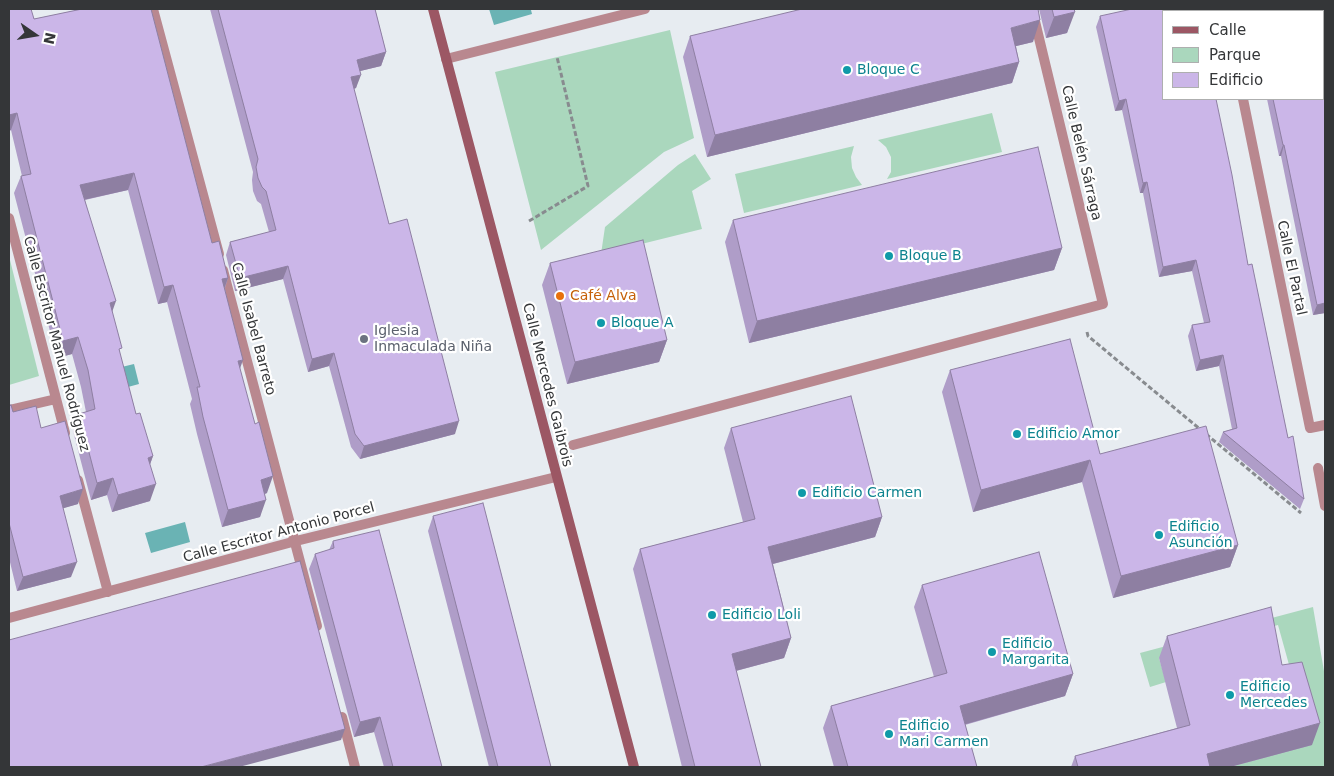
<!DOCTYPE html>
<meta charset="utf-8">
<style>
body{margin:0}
#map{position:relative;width:1334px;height:776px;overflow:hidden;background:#e7ecf1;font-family:"DejaVu Sans",sans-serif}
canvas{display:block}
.frame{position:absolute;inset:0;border:10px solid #343638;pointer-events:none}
.legend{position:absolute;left:1162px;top:10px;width:162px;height:90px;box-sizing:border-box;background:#fff;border:1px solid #aeafaf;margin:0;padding:6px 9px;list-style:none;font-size:15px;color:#343638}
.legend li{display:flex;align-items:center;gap:10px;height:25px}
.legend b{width:25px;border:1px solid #aeafaf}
.north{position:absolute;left:10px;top:10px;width:50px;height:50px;-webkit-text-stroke:4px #fff;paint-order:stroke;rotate:103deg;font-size:14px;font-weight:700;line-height:20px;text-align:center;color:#343638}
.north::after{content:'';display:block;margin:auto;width:18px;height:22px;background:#343638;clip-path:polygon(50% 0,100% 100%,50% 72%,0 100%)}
</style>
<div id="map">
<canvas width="1334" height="776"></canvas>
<div class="frame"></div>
<ul class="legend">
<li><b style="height:6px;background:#9c5764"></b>Calle</li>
<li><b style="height:14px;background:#aad7bd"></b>Parque</li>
<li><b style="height:14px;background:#cbb6e8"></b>Edificio</li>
</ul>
<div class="north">N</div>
</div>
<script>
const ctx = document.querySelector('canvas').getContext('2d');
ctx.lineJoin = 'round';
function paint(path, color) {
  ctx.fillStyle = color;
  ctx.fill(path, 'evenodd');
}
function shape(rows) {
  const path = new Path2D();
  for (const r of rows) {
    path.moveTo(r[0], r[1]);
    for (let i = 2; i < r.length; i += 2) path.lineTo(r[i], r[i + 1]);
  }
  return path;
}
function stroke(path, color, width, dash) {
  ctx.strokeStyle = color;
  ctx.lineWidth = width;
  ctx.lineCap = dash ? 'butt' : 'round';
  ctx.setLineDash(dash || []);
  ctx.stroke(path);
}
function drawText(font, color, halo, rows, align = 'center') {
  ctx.font = font + ' "DejaVu Sans",sans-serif';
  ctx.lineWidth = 4.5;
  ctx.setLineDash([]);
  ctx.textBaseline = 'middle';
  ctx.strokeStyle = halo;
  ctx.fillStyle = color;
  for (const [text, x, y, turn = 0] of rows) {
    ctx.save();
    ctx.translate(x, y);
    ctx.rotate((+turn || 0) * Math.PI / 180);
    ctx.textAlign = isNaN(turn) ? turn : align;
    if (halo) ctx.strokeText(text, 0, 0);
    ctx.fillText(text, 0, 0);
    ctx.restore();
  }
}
const green = shape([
 [670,30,694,138,664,152,541,250,495,72],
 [992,113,1002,152,887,179,891,172,891,157,886,147,878,140],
 [854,146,851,157,852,168,856,177,862,185,744,213,735,174],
 [695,154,711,179,692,191,702,229,601,254,605,227,678,165],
 [9,256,39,376,9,385],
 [1313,607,1325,677,1325,767,1230,767,1311,744,1278,625,1159,658,1166,682,1150,687,1140,653]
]);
const water = shape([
 [489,9,534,9,531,10,532,14,494,25],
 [134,364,139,384,102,394,97,373],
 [185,522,190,542,151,553,145,533]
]);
const path = shape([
 [529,221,588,186,557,57],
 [1087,332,1088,336,1201,430],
 [1206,434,1301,513]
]);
const street = shape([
 [153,9,219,254],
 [1225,9,1225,11],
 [446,59,645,9],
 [1243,99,1310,428,1325,425],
 [9,218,65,433],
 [223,270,317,626],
 [9,410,56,399],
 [573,445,1103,304,1032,9],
 [1318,468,1325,506],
 [78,480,108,592],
 [9,618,296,541,556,477],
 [342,717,355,767]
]);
const secondary = shape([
 [433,9,634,767]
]);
const wall = shape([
 [9,9,34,19,78,10,77,9,151,9,212,243,228,278,225,288,240,368,267,493,265,494,260,517,222,527,197,434,190,404,192,399,167,302,158,304,128,190,85,200,112,311,120,354,136,414,153,456,150,464,150,501,112,512,107,495,91,500,73,431,79,414,86,412,81,387,72,354,57,358,14,193,21,176,22,176,11,130,9,131],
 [210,9,375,9,386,52,381,66,360,71,356,88,354,89,389,224,455,434,360,459,351,447,329,366,308,372,283,279,235,291,226,255,230,242,269,232,261,204,257,201,253,191,252,180,253,172],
 [1039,9,1074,9,1067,33,1046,38],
 [1255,9,1325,9,1325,313,1313,315,1281,156,1279,156,1267,99,1323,99,1323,11,1256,11],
 [1100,16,1248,265,1288,438,1304,499,1300,509,1219,442,1223,432,1232,429,1219,366,1196,371,1188,336,1192,325,1204,323,1192,271,1159,277,1143,193,1140,193,1122,110,1115,111,1096,27],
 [690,36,1033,42,1016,46,1019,62,1012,83,707,157,683,57],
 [733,220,1062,248,1054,270,749,343,725,242],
 [550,263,667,340,659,362,567,384,542,285],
 [950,370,1238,545,1230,567,1113,598,1082,482,973,512,942,392],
 [9,406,13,412,41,428,78,504,63,508,71,577,17,591,9,558],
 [731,428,882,517,875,537,773,564,791,638,784,658,736,671,761,767,682,767,633,569,640,549,743,522,724,448],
 [433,516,551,767,489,767,428,531],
 [333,541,442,767,384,767,374,732,354,737,309,569,315,554,329,550],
 [922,585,1073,674,1065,696,965,725,977,767,834,767,823,728,831,706,934,677,914,607],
 [1167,636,1282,665,1312,745,1230,767,1071,767,1075,756,1177,728,1159,658]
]);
const shadedWall = shape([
 [1075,12,1067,33,1046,38,1054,17],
 [1040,20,1033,42,1004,49,1011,28],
 [386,52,381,66,352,73,357,60],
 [1019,62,1012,83,707,157,715,135],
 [361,75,356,88,346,91,351,77],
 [1126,99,1122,110,1115,111,1119,101],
 [17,113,11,130,9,131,9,115],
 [1283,145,1284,145,1281,156,1279,156],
 [134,173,128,190,74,202,80,185],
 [1147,182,1143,193,1140,193,1143,183],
 [1062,248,1054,270,749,343,757,321],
 [1196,260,1192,271,1159,277,1163,267],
 [288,266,283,279,235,291,240,278],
 [228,278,222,295,222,279],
 [173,285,167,302,158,304,164,287],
 [116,301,110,318,110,303],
 [1325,303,1325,313,1313,315,1317,305],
 [78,337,72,354,57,358,63,341],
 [667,340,659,362,567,384,575,362],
 [334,353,329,366,308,372,312,359],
 [1223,355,1219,366,1196,371,1200,360],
 [243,360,237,377,238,361],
 [459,421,455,434,360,459,364,446],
 [153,456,147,473,148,458],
 [1090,460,1082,482,973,512,981,490],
 [273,476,267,493,255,497,261,480],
 [113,478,107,495,91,500,97,483],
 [156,484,150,501,112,512,118,495],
 [83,489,78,504,54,511,60,496],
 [266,500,260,517,222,527,228,510],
 [882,517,875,537,761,567,768,547],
 [1238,545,1230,567,1113,598,1121,576],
 [77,562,71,577,17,591,23,577],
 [791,638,784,658,724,674,732,654],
 [1073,674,1065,696,952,728,960,706],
 [380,717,374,732,354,737,360,722],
 [1320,723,1312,745,1230,767,1202,767,1207,754],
 [345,729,341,740,239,767,201,767]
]);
const building = shape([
 [9,9,31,9,34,19,82,9,151,9,212,243,219,241,228,278,222,279,243,360,238,361,255,424,259,422,273,476,261,480,266,500,228,510,203,417,197,387,200,387,173,285,164,287,134,173,80,185,116,301,110,303,122,348,119,349,136,414,140,413,153,456,148,458,156,484,118,495,113,478,97,483,79,414,95,409,88,370,78,337,63,341,21,176,31,174,17,113,9,115,9,9],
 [218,9,375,9,386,52,357,60,361,75,351,77,389,224,407,219,459,421,364,446,355,434,334,353,312,359,288,266,240,278,230,242,276,230,266,191,262,187,258,178,256,167,258,159,218,9],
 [802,9,1038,9,1040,20,1011,28,1019,62,715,135,690,36,802,9],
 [1052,9,1074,9,1075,12,1054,17,1052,9],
 [1132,9,1197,9,1198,11,1163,11,1163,99,1216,99,1232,175,1248,265,1252,264,1288,438,1293,436,1304,499,1223,432,1237,428,1223,355,1200,360,1192,325,1210,322,1196,260,1163,267,1147,182,1143,183,1126,99,1119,101,1100,16,1132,9],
 [1261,9,1325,9,1325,303,1317,305,1284,145,1283,145,1273,99,1323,99,1323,11,1262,11,1261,9],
 [1038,147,1062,248,757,321,733,220,1038,147],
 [643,240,667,340,575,362,550,263,643,240],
 [1070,339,1100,454,1206,426,1238,545,1121,576,1090,460,981,490,950,370,1070,339],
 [851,396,882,517,768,547,791,638,732,654,761,767,695,767,640,549,755,519,731,428,851,396],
 [11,405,13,412,36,406,41,428,65,421,83,489,60,496,77,562,23,577,9,523,9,406,11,405],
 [483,503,551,767,498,767,433,516,483,503],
 [379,530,442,767,393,767,380,717,360,722,315,554,334,548,333,541,379,530],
 [1039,552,1073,674,960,706,977,767,848,767,831,706,947,673,922,585,1039,552],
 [300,561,345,729,201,767,9,767,9,640,300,561],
 [1271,607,1282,665,1302,662,1320,723,1207,754,1210,767,1078,767,1075,756,1190,725,1167,636,1271,607]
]);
const markers = [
 [847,70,5,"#0f9aa8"],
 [889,256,5,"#0f9aa8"],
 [560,296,5,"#e8710a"],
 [601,323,5,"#0f9aa8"],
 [364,339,5,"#6b7280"],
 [1017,434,5,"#0f9aa8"],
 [802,493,5,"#0f9aa8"],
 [1159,535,5,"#0f9aa8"],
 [712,615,5,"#0f9aa8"],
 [992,652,5,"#0f9aa8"],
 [1230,695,5,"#0f9aa8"],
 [889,734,5,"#0f9aa8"]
];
const cultureNames = [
 ["Bloque C",857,70],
 ["Bloque B",899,256],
 ["Bloque A",611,323],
 ["Edificio Amor",1027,434],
 ["Edificio Carmen",812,493],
 ["Edificio",1169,527],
 ["Asunción",1169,543],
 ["Edificio Loli",722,615],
 ["Edificio",1002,644],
 ["Margarita",1002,660],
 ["Edificio",1240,687],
 ["Mercedes",1240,703],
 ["Edificio",899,726],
 ["Mari Carmen",899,742]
];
const streetNames = [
 ["Calle Belén Sárraga",1081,153,77],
 ["Calle El Partal",1291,268,78],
 ["Calle Isabel Barreto",253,329,75],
 ["Calle Escritor Manuel Rodríguez",56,344,75],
 ["Calle Mercedes Gaibrois",547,385,76],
 ["Calle Escritor Antonio Porcel",279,533,-15]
];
const foodNames = [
 ["Café Alva",570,296]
];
const worshipNames = [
 ["Iglesia",374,331],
 ["Inmaculada Niña",374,347]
];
paint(green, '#aad7bd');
paint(water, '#6ab3b4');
stroke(path, '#888b8f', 3, [5, 2.5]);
stroke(street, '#b9888f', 10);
stroke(secondary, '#9c5764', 10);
paint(wall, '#af9dc8');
paint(shadedWall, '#8e7fa2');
paint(building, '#cbb6e8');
stroke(building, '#8e7fa2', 1);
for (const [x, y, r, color] of markers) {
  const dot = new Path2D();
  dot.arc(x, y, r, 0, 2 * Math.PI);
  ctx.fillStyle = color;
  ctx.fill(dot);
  stroke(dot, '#fff', 2);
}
drawText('14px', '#0d838f', '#fff', cultureNames, 'left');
drawText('14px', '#343638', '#fff', streetNames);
drawText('14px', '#c56008', '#fff', foodNames, 'left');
drawText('14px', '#5b616d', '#fff', worshipNames, 'left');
</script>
